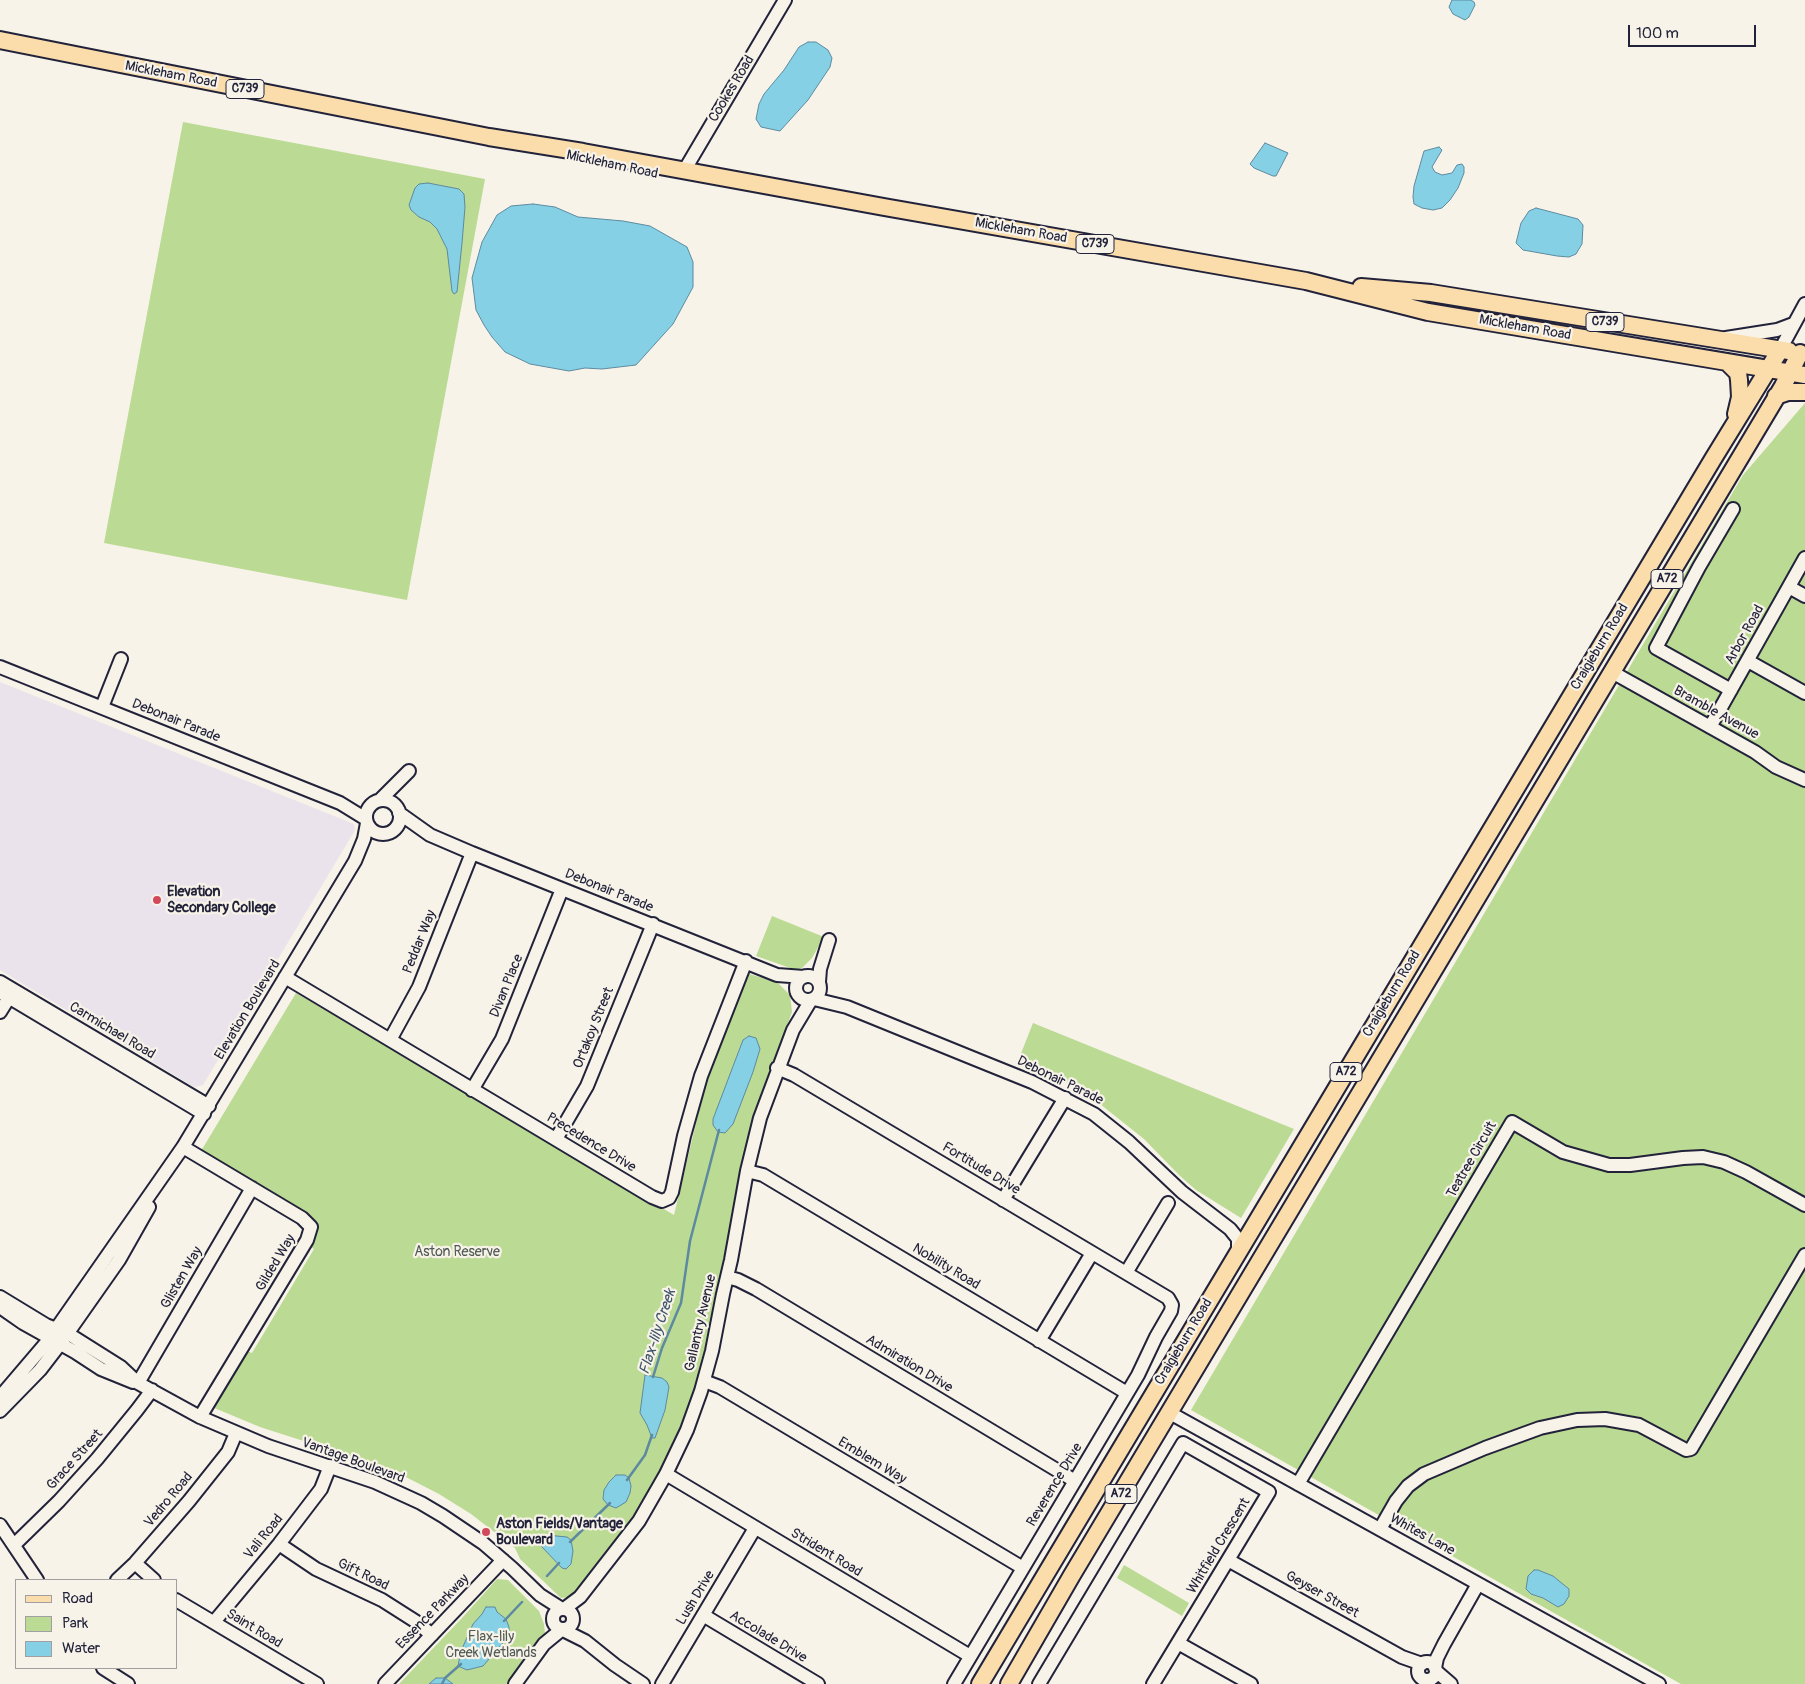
<!DOCTYPE html>
<style>
body{margin:0}
#map{position:relative;width:1805px;height:1684px;overflow:hidden;background:#f7f3e8;font-family:Pangolin,sans-serif}
canvas{display:block}
.legend{position:absolute;left:15px;top:1579px;width:162px;height:90px;box-sizing:border-box;background:#f7f3e8;border:1px solid #a29fa3;margin:0;padding:6px 9px;list-style:none;font-size:15px;color:#22223b}
.legend li{display:flex;align-items:center;gap:10px;height:25px}
.legend b{width:25px;border:1px solid #a29fa3}
.scale{position:absolute;left:1628px;top:25px;width:128px;height:22px;box-sizing:border-box;border:2px solid #22223b;border-top:0;padding-left:6px;font-size:15px;line-height:18px;white-space:nowrap;color:#22223b;-webkit-text-stroke:4px #f7f3e8;paint-order:stroke}
</style>
<div id="map">
<canvas width="1805" height="1684"></canvas>
<ul class="legend">
<li><b style="height:6px;background:#faddab"></b>Road</li>
<li><b style="height:14px;background:#bbda93"></b>Park</li>
<li><b style="height:14px;background:#85d0e4"></b>Water</li>
</ul>
<div class="scale">100 m</div>
</div>
<script>
const ctx = document.querySelector('canvas').getContext('2d');
ctx.lineJoin = 'round';
function paint(path, color) {
  ctx.fillStyle = color;
  ctx.fill(path, 'evenodd');
}
function shape(rows) {
  const path = new Path2D();
  for (const r of rows) {
    if (r.length === 3) {
      path.moveTo(r[0] + r[2], r[1]);
      path.arc(r[0], r[1], r[2], 0, 2 * Math.PI);
      continue;
    }
    path.moveTo(r[0], r[1]);
    for (let i = 2; i < r.length; i += 2) path.lineTo(r[i], r[i + 1]);
  }
  return path;
}
function stroke(path, color, width, dash) {
  ctx.strokeStyle = color;
  ctx.lineWidth = width;
  ctx.lineCap = dash ? 'butt' : 'round';
  ctx.setLineDash(dash || []);
  ctx.stroke(path);
}
function drawText(font, color, halo, rows, align = 'center') {
  ctx.font = font + ' Pangolin,sans-serif';
  ctx.lineWidth = 4.5;
  ctx.setLineDash([]);
  ctx.textBaseline = 'middle';
  ctx.strokeStyle = halo;
  ctx.fillStyle = color;
  for (const [text, x, y, turn = 0] of rows) {
    ctx.save();
    ctx.translate(x, y);
    ctx.rotate((+turn || 0) * Math.PI / 180);
    ctx.textAlign = isNaN(turn) ? turn : align;
    if (halo) ctx.strokeText(text, 0, 0);
    ctx.fillText(text, 0, 0);
    ctx.restore();
  }
}
const built = shape([
 [0,682,354,824,355,830,203,1085,194,1087,0,970]
]);
const green = shape([
 [183,122,485,179,407,600,104,543],
 [1805,403,1805,1684,1681,1684,1191,1410,1743,475],
 [772,916,824,937,812,958,802,968,796,970,756,956],
 [749,974,777,982,790,995,792,1012,755,1112,743,1165,724,1265,700,1373,687,1411,662,1470,632,1526,571,1597,561,1598,520,1559,515,1548,471,1514,439,1494,402,1475,372,1463,260,1427,212,1407,246,1351,252,1353,314,1249,309,1246,316,1234,319,1224,201,1151,296,993,674,1215,703,1094,722,1039],
 [1033,1023,1294,1129,1241,1218,1196,1190,1179,1175,1144,1139,1100,1104,1074,1087,1018,1061],
 [1124,1565,1189,1603,1182,1616,1117,1578],
 [497,1579,508,1580,539,1611,544,1624,545,1634,510,1684,399,1684,462,1618]
]);
const water = shape([
 [1452,0,1471,0,1474,2,1475,5,1469,17,1465,20,1453,14,1449,7,1452,0],
 [808,42,816,42,828,50,832,58,830,67,808,100,780,131,761,127,756,119,759,104,764,94,784,70,799,47,808,42],
 [1265,143,1288,153,1276,176,1273,176,1254,168,1250,164,1265,143],
 [1439,147,1442,150,1432,167,1435,172,1442,175,1452,173,1457,165,1462,164,1464,167,1464,173,1458,188,1450,200,1442,208,1433,210,1422,208,1414,204,1413,197,1414,186,1424,151,1439,147],
 [428,183,459,189,464,194,465,207,462,243,457,292,454,294,452,291,447,249,437,229,430,222,419,217,411,210,409,205,415,188,419,184,428,183],
 [533,204,555,207,578,217,623,221,650,226,687,247,693,262,693,287,673,324,636,365,602,369,585,368,569,371,530,364,505,352,492,337,484,325,476,310,472,278,482,242,497,215,511,206,533,204],
 [1536,208,1578,219,1583,225,1582,244,1576,254,1569,257,1557,256,1523,250,1516,243,1521,223,1529,211,1536,208],
 [749,1036,756,1038,760,1049,753,1072,733,1124,725,1133,718,1132,713,1125,713,1119,743,1040,749,1036],
 [645,1375,662,1378,667,1382,669,1387,665,1410,655,1438,652,1438,647,1425,640,1413,645,1375],
 [616,1475,625,1475,629,1478,631,1486,630,1493,626,1502,616,1508,608,1505,603,1499,604,1490,609,1482,616,1475],
 [546,1535,567,1537,571,1540,573,1551,571,1564,566,1569,562,1568,542,1547,540,1538,546,1535],
 [1534,1570,1538,1570,1553,1576,1569,1589,1569,1596,1564,1604,1558,1607,1543,1598,1531,1594,1526,1589,1528,1576,1534,1570],
 [486,1607,495,1607,497,1612,506,1619,509,1627,509,1636,483,1666,467,1670,458,1666,461,1651,473,1624,482,1614,486,1607],
 [436,1678,445,1678,453,1684,429,1684,436,1678]
]);
const stream = shape([
 [653,1377,662,1348,681,1303,690,1241,719,1130],
 [627,1480,645,1455,652,1435],
 [570,1542,610,1503],
 [547,1576,559,1563],
 [504,1621,522,1602],
 [442,1684,445,1678,461,1664]
]);
const minor = shape([
 [684,171,785,0],
 [1726,338,1777,330,1793,324],
 [1780,350,1805,304],
 [1789,587,1805,596],
 [1748,661,1805,693],
 [0,667,340,803,366,819],
 [1612,672,1755,752,1776,767,1805,780],
 [1731,690,1656,648,1699,567,1733,509],
 [102,707,121,659],
 [1710,727,1805,558],
 [380,800,409,771],
 [383,817,17],
 [399,813,430,835,472,853,777,975,804,977],
 [808,988,12],
 [285,977,652,1197,662,1201,669,1198,672,1192,684,1136,701,1076,746,961],
 [0,982,209,1106],
 [819,982,820,969,829,940],
 [0,992,204,1114],
 [814,999,847,1007,975,1059,1032,1082,1094,1114,1129,1142,1182,1192,1230,1229,1238,1239,1238,1252],
 [0,1012,13,991],
 [390,1040,419,987,472,853],
 [777,1068,794,1075,1168,1298,1172,1305,1171,1311,1156,1337,1138,1375,954,1684],
 [472,1090,502,1039,562,889],
 [556,1139,587,1086,653,924],
 [183,1147,302,1218,311,1227,307,1240,200,1417],
 [747,1171,763,1175,1127,1393],
 [1003,1200,1065,1098],
 [1126,1273,1168,1203],
 [727,1277,738,1280,756,1289,1075,1481],
 [0,1297,46,1325,67,1333,121,1367,138,1383,200,1417,268,1446,375,1482,421,1503,443,1516,483,1543,512,1568,540,1595,562,1609],
 [0,1307,23,1323,75,1352,101,1369,133,1382],
 [1039,1341,1092,1253],
 [704,1381,720,1387,1023,1568],
 [138,1383,252,1188],
 [0,1397,47,1342,183,1147,355,861,364,839,367,823],
 [0,1411,40,1370,60,1344,119,1260,149,1207],
 [1170,1413,1659,1684],
 [666,1474,970,1656],
 [1298,1484,1512,1122,1563,1152,1609,1165,1630,1165,1683,1158,1703,1157,1724,1162,1746,1172,1805,1205],
 [0,1525,37,1580],
 [1380,1529,1396,1501,1408,1486,1424,1474,1485,1448,1540,1428,1577,1420,1605,1419,1639,1425,1686,1450,1691,1449,1805,1255],
 [279,1544,316,1569,382,1600,415,1621,432,1635],
 [14,1545,59,1501,97,1459,137,1410,152,1390],
 [1228,1560,1402,1657,1422,1664],
 [135,1563,154,1580],
 [117,1580,135,1563,189,1501,228,1452,236,1433],
 [176,1600,317,1684],
 [563,1619,10],
 [564,1609,580,1597,639,1521,666,1474,687,1430,701,1391,712,1351,723,1294,731,1260,747,1171,760,1118,793,1030,811,1000],
 [703,1615,818,1684],
 [214,1622,279,1544,321,1489,330,1466],
 [563,1630,585,1641,615,1665,643,1684],
 [1178,1643,1251,1684],
 [1427,1671,9],
 [103,1668,128,1684],
 [1435,1668,1437,1658,1444,1644,1478,1584],
 [1436,1671,1451,1684],
 [385,1684,503,1560],
 [515,1684,544,1644,561,1630],
 [662,1684,755,1528],
 [1039,1684,1183,1443,1269,1492,1153,1684]
]);
const major = shape([
 [0,40,489,137,583,152,884,207,1306,281,1428,312,1805,375],
 [1361,287,1431,293,1789,351],
 [1728,363,1738,373,1739,380,1740,397,1736,414],
 [1776,396,1788,392,1805,392],
 [980,1684,1713,459,1780,350],
 [1009,1684,1072,1575,1783,386,1800,353]
]);
const markers = [
 [157,900,5,"#d1495b"],
 [486,1532,5,"#d1495b"]
];
const shields = [
 [245,89,38],
 [1095,244,38],
 [1605,322,38],
 [1667,579,32],
 [1346,1072,32],
 [1121,1494,32]
];
const shieldNames = [
 ["C739",245,89],
 ["C739",1095,244],
 ["C739",1605,322],
 ["A72",1667,579],
 ["A72",1346,1072],
 ["A72",1121,1494]
];
const streetNames = [
 ["Mickleham Road",171,75,11],
 ["Cookes Road",732,89,-59],
 ["Mickleham Road",612,165,12],
 ["Mickleham Road",1021,231,10],
 ["Mickleham Road",1525,328,10],
 ["Arbor Road",1745,635,-61],
 ["Craigieburn Road",1600,647,-59],
 ["Bramble Avenue",1716,713,29],
 ["Debonair Parade",176,721,22],
 ["Debonair Parade",609,891,22],
 ["Peddar Way",420,942,-68],
 ["Divan Place",507,986,-68],
 ["Craigieburn Road",1392,994,-59],
 ["Elevation Boulevard",248,1010,-59],
 ["Ortakoy Street",594,1028,-68],
 ["Carmichael Road",112,1031,31],
 ["Debonair Parade",1060,1081,26],
 ["Precedence Drive",591,1143,31],
 ["Teatree Circuit",1472,1160,-60],
 ["Fortitude Drive",981,1169,31],
 ["Gilded Way",276,1263,-59],
 ["Nobility Road",946,1267,31],
 ["Glisten Way",182,1278,-60],
 ["Gallantry Avenue",701,1323,-77],
 ["Craigieburn Road",1184,1342,-59],
 ["Admiration Drive",909,1364,31],
 ["Grace Street",75,1460,-48],
 ["Vantage Boulevard",353,1461,20],
 ["Emblem Way",872,1461,31],
 ["Reverence Drive",1055,1485,-59],
 ["Vedro Road",169,1500,-50],
 ["Whites Lane",1422,1535,29],
 ["Vali Road",264,1537,-51],
 ["Whitfield Crescent",1219,1546,-59],
 ["Strident Road",826,1553,31],
 ["Gift Road",363,1575,26],
 ["Geyser Street",1322,1595,29],
 ["Lush Drive",696,1598,-59],
 ["Essence Parkway",433,1612,-46],
 ["Saint Road",254,1629,31],
 ["Accolade Drive",768,1637,31]
];
const poiNames = [
 ["Elevation",167,892],
 ["Secondary College",167,908],
 ["Aston Fields/Vantage",496,1524],
 ["Boulevard",496,1540]
];
const parkNames = [
 ["Aston Reserve",457,1252],
 ["Flax-lily",491,1637],
 ["Creek Wetlands",491,1653]
];
const waterNames = [
 ["Flax-lily Creek",658,1332,-72]
];
paint(built, '#eae3eb');
paint(green, '#bbda93');
paint(water, '#85d0e4');
stroke(water, '#5d8aa0', 1);
stroke(stream, '#5d8aa0', 2.5);
stroke(minor, '#22223b', 16);
stroke(major, '#22223b', 20);
stroke(minor, '#f7f3e8', 12);
stroke(major, '#faddab', 16);
for (const [x, y, r, color] of markers) {
  const dot = new Path2D();
  dot.arc(x, y, r, 0, 2 * Math.PI);
  ctx.fillStyle = color;
  ctx.fill(dot);
  stroke(dot, '#f7f3e8', 2);
}
for (const [x, y, w] of shields) {
  const box = new Path2D();
  box.roundRect(x - w / 2, y - 9.5, w, 19, 4);
  ctx.fillStyle = '#f7f3e8';
  ctx.fill(box);
  stroke(box, '#22223b', 1);
}
drawText('bold 12px', '#22223b', null, shieldNames);
drawText('14px', '#22223b', '#f7f3e8', streetNames);
drawText('bold 14px', '#22223b', '#f7f3e8', poiNames, 'left');
drawText('14px', '#505955', '#f7f3e8', parkNames);
drawText('italic 15px', '#40566e', '#f7f3e8', waterNames);
</script>
